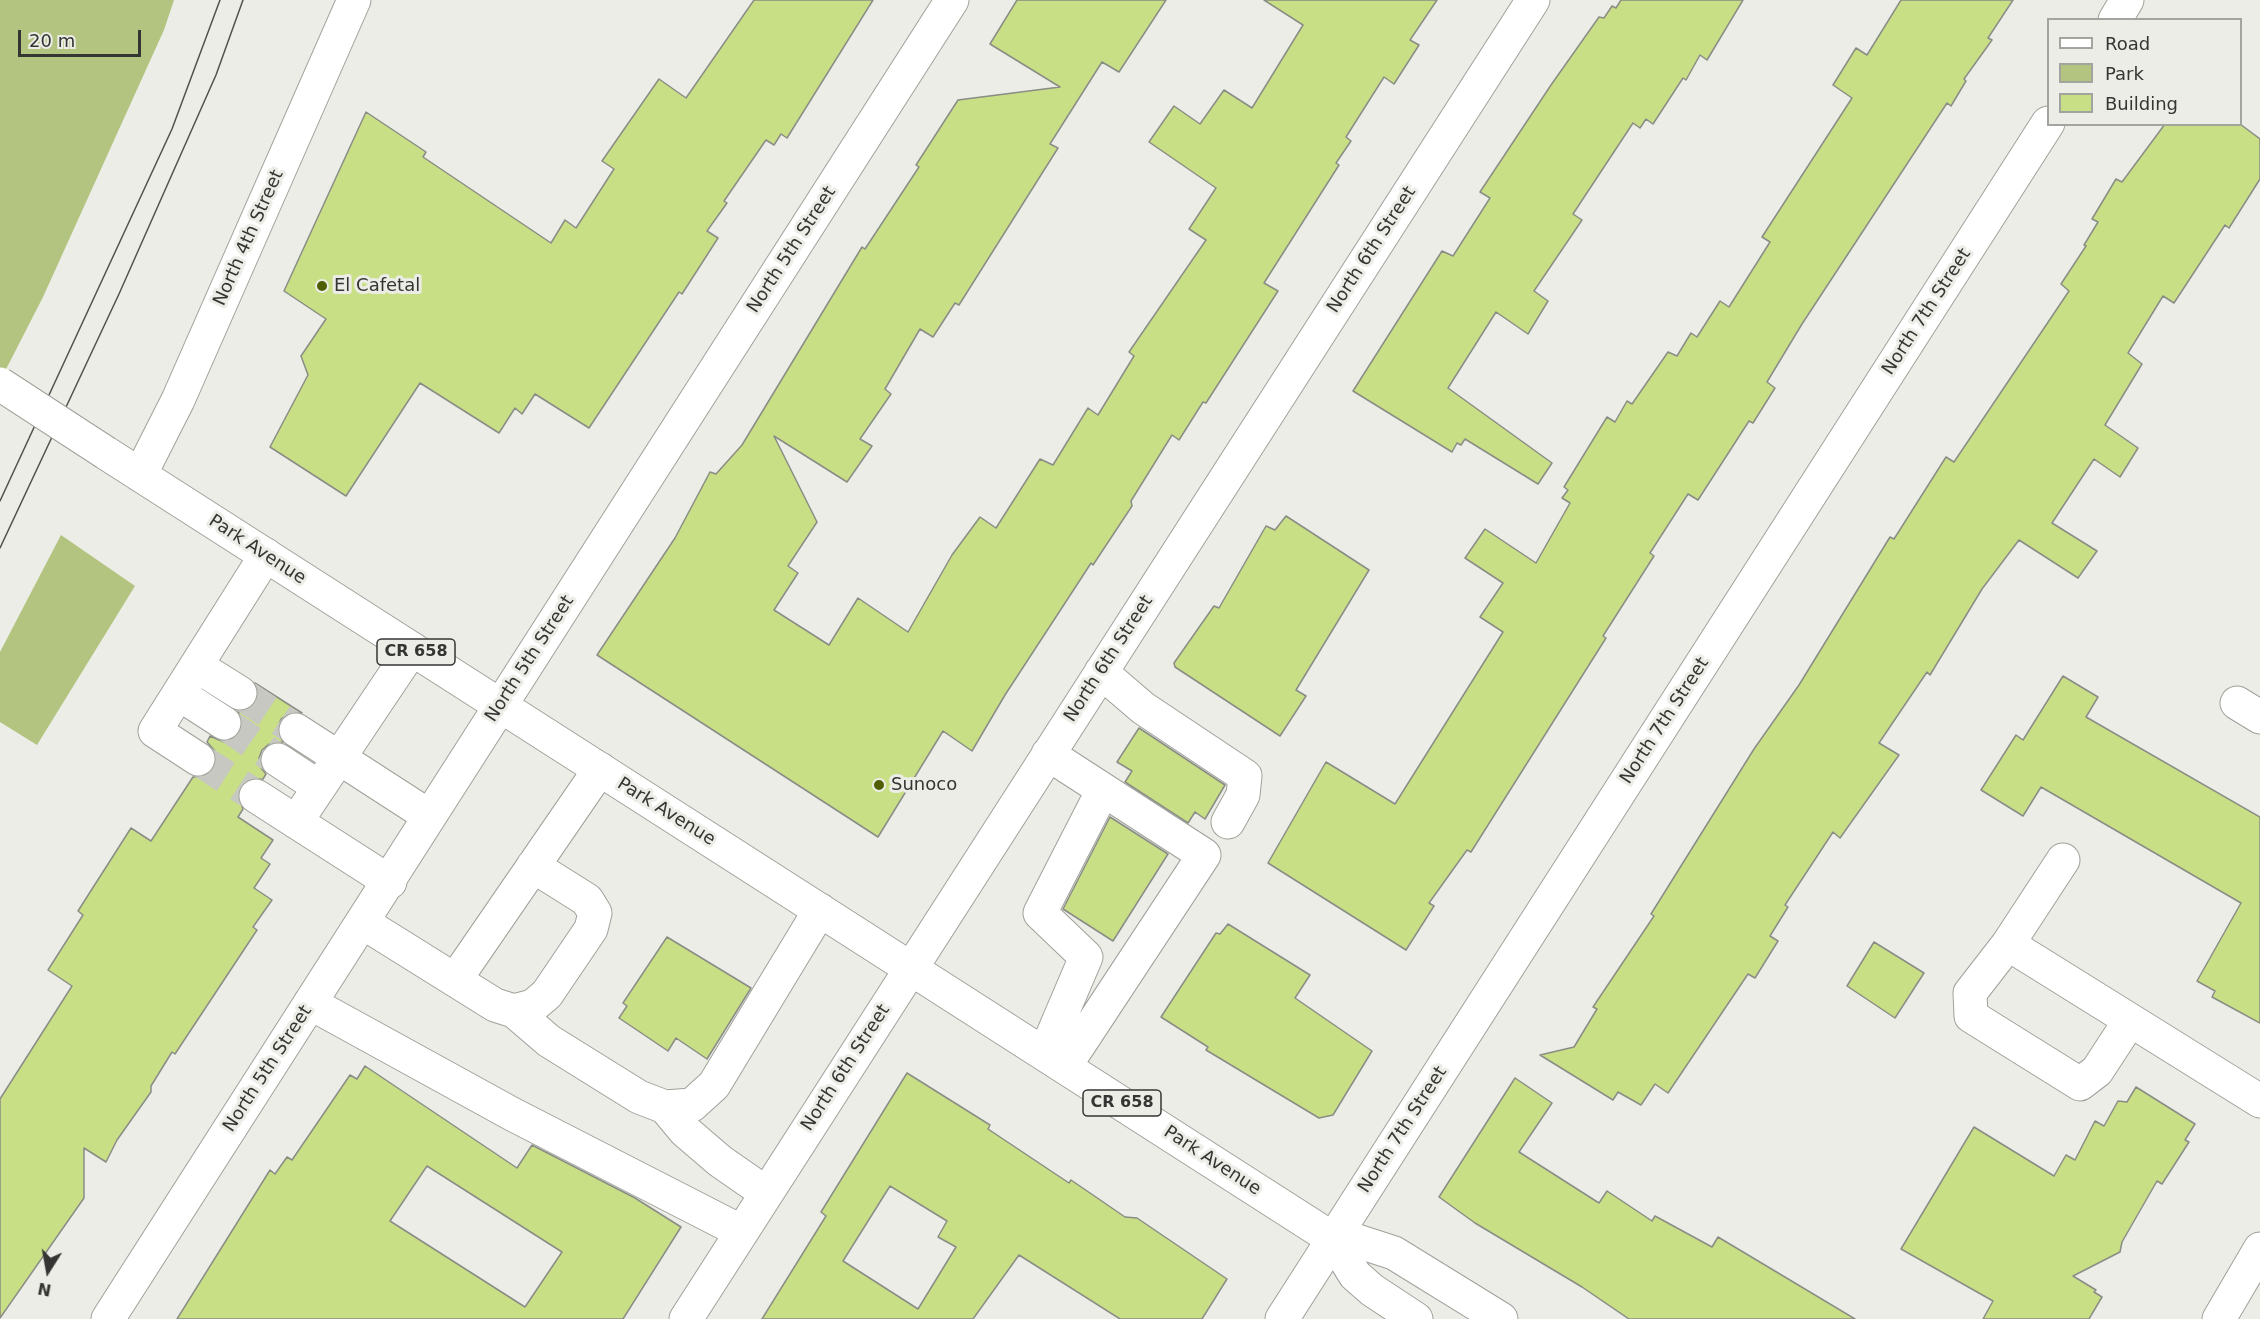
<!DOCTYPE html>
<style>
body{margin:0}
#map{position:relative;width:2260px;height:1319px;overflow:hidden;background:#ebede6;font-family:"DejaVu Sans",sans-serif}
canvas{display:block}
.legend{position:absolute;left:2047px;top:18px;width:195px;height:108px;box-sizing:border-box;background:#ebede6;border:2px solid #a2a49e;margin:0;padding:8px 10px;list-style:none;font-size:18px;color:#353633}
.legend li{display:flex;align-items:center;gap:12px;height:30px}
.legend b{width:30px;border:2px solid #a2a49e}
.north{position:absolute;left:18px;top:1241px;width:60px;height:60px;-webkit-text-stroke:4px #ebede6;paint-order:stroke;rotate:191deg;font-size:16px;font-weight:700;line-height:24px;text-align:center;color:#353633}
.north::after{content:'';display:block;margin:auto;width:21px;height:27px;background:#353633;clip-path:polygon(50% 0,100% 100%,50% 72%,0 100%)}
.scale{position:absolute;left:18px;top:30px;width:123px;height:27px;box-sizing:border-box;border:3px solid #353633;border-top:0;padding-left:8px;font-size:18px;line-height:21px;white-space:nowrap;color:#353633;-webkit-text-stroke:4px #ebede6;paint-order:stroke}
</style>
<div id="map">
<canvas width="2260" height="1319"></canvas>
<ul class="legend">
<li><b style="height:8px;background:#fff"></b>Road</li>
<li><b style="height:16px;background:#b3c480"></b>Park</li>
<li><b style="height:16px;background:#c9df86"></b>Building</li>
</ul>
<div class="north">N</div>
<div class="scale">20 m</div>
</div>
<script>
const ctx = document.querySelector('canvas').getContext('2d');
ctx.lineJoin = 'round';
function paint(path, color) {
  ctx.fillStyle = color;
  ctx.fill(path, 'evenodd');
}
function shape(rows) {
  const path = new Path2D();
  for (const r of rows) {
    path.moveTo(r[0], r[1]);
    for (let i = 2; i < r.length; i += 2) path.lineTo(r[i], r[i + 1]);
  }
  return path;
}
function stroke(path, color, width, dash) {
  ctx.strokeStyle = color;
  ctx.lineWidth = width;
  ctx.lineCap = dash ? 'butt' : 'round';
  ctx.setLineDash(dash || []);
  ctx.stroke(path);
}
function drawText(font, color, halo, rows, align = 'center') {
  ctx.font = font + ' "DejaVu Sans",sans-serif';
  ctx.lineWidth = 6;
  ctx.setLineDash([]);
  ctx.textBaseline = 'middle';
  ctx.strokeStyle = halo;
  ctx.fillStyle = color;
  for (const [text, x, y, turn = 0] of rows) {
    ctx.save();
    ctx.translate(x, y);
    ctx.rotate((+turn || 0) * Math.PI / 180);
    ctx.textAlign = isNaN(turn) ? turn : align;
    if (halo) ctx.strokeText(text, 0, 0);
    ctx.fillText(text, 0, 0);
    ctx.restore();
  }
}
const green = shape([
 [0,0,174,0,164,30,43,297,0,381],
 [61,535,135,586,37,745,0,722,0,652]
]);
const building = shape([
 [754,0,873,0,787,138,781,134,774,145,766,140,724,201,727,203,707,231,718,238,682,294,679,292,589,428,535,394,522,414,515,408,499,433,420,383,346,496,270,447,308,375,301,356,326,319,284,291,366,112,426,152,423,157,551,243,565,220,576,228,614,169,602,161,659,79,686,98,754,0],
 [1017,0,1166,0,1119,72,1102,62,1050,144,1058,148,959,305,955,303,933,337,920,329,885,389,891,394,860,439,872,446,847,482,774,436,817,522,788,566,798,573,774,610,829,645,858,598,908,632,952,555,980,517,996,528,1040,459,1053,465,1088,408,1098,415,1134,356,1129,352,1206,240,1189,229,1216,188,1149,142,1174,106,1200,124,1224,90,1252,108,1303,25,1264,0,1437,0,1410,40,1419,45,1394,84,1384,77,1346,137,1351,141,1336,163,1339,165,1264,283,1278,291,1206,403,1203,402,1179,440,1172,435,1131,501,1132,506,1093,565,1091,563,1082,577,1005,695,972,751,943,731,878,837,597,655,675,538,710,472,716,474,742,445,862,247,865,249,919,167,916,165,958,100,1060,87,990,44,1017,0],
 [1621,0,1743,0,1707,60,1700,55,1686,80,1683,78,1653,124,1646,119,1640,128,1633,123,1573,214,1582,220,1534,291,1548,301,1528,334,1496,312,1448,388,1552,463,1538,484,1465,439,1461,445,1457,443,1452,452,1353,391,1442,251,1453,256,1490,198,1480,192,1551,85,1599,17,1604,18,1612,6,1616,8,1621,0],
 [1901,0,2013,0,1988,38,1992,40,1964,79,1966,81,1951,106,1947,103,1802,324,1767,382,1775,388,1753,423,1749,421,1698,500,1688,494,1650,553,1654,556,1603,636,1606,638,1471,852,1467,850,1429,903,1434,906,1406,950,1268,863,1326,762,1395,804,1503,632,1480,617,1503,583,1465,558,1485,529,1536,563,1570,503,1562,498,1568,490,1564,487,1607,417,1615,422,1627,401,1632,404,1668,352,1677,356,1691,333,1697,337,1720,301,1729,307,1770,242,1762,237,1852,98,1833,85,1856,48,1867,55,1901,0],
 [2165,124,2240,124,2260,139,2260,179,2229,228,2225,225,2174,303,2163,296,2128,353,2142,364,2105,425,2138,448,2120,477,2094,459,2052,523,2097,551,2078,578,2019,540,1982,589,1930,675,1927,672,1879,743,1899,755,1840,838,1833,832,1785,905,1788,907,1770,936,1778,941,1755,978,1748,974,1668,1093,1655,1084,1641,1105,1618,1092,1613,1100,1540,1055,1574,1047,1597,1009,1593,1007,1654,916,1651,914,1754,749,1799,685,1890,537,1894,539,1946,457,1954,462,2069,291,2061,284,2086,246,2084,245,2098,222,2092,219,2116,179,2122,182,2165,124],
 [1286,516,1369,570,1296,690,1306,696,1280,736,1175,667,1174,663,1214,606,1219,608,1266,526,1275,530,1286,516],
 [2063,676,2098,697,2086,717,2260,817,2260,1023,2212,997,2215,991,2197,981,2241,903,2041,787,2023,816,1981,790,2016,735,2023,740,2063,676],
 [255,683,302,713,288,713,281,719,277,730,283,742,269,744,262,750,259,758,261,768,266,774,263,779,247,780,240,786,237,795,243,809,238,817,273,840,261,858,270,864,254,888,272,900,253,927,257,930,175,1054,172,1052,151,1086,151,1092,117,1140,106,1162,84,1148,84,1198,0,1318,0,1099,72,986,48,970,83,915,78,911,131,828,151,841,193,777,206,776,214,769,217,761,215,751,207,742,210,736,224,742,232,740,239,734,243,723,238,711,248,710,256,702,259,693,255,683],
 [1139,728,1225,785,1205,819,1195,812,1188,823,1125,782,1132,771,1117,762,1139,728],
 [1110,817,1168,854,1113,941,1063,909,1110,817],
 [1228,924,1310,975,1295,998,1372,1051,1333,1115,1319,1118,1206,1050,1208,1047,1161,1017,1216,933,1220,934,1228,924],
 [667,937,751,988,707,1059,676,1038,668,1051,619,1018,627,1006,623,1003,667,937],
 [1874,942,1924,973,1895,1018,1847,986,1874,942],
 [365,1066,517,1168,532,1145,635,1198,681,1227,623,1319,177,1319,270,1170,275,1174,287,1157,292,1160,350,1075,357,1079,365,1066],
 [427,1166,562,1252,525,1307,390,1221,427,1166],
 [907,1073,990,1125,988,1129,1069,1183,1071,1180,1125,1217,1137,1218,1227,1279,1202,1319,1120,1319,1019,1255,973,1319,762,1319,826,1216,821,1212,907,1073],
 [890,1186,947,1221,938,1237,956,1247,918,1309,843,1261,890,1186],
 [1515,1078,1552,1103,1519,1152,1599,1203,1607,1191,1652,1221,1655,1216,1712,1247,1718,1237,1855,1319,1629,1319,1582,1287,1475,1223,1439,1197,1515,1078],
 [2136,1087,2195,1124,2185,1140,2189,1142,2162,1184,2157,1181,2122,1242,2120,1252,2073,1276,2096,1290,2094,1292,2102,1297,2089,1319,1983,1319,1993,1301,1901,1249,1974,1127,2054,1176,2066,1155,2075,1160,2095,1121,2104,1126,2118,1101,2127,1102,2136,1087]
]);
const minorTunnel = shape([
 [240,693,296,730],
 [224,723,278,760],
 [198,759,256,796]
]);
const minor = shape([
 [2115,20,2127,0],
 [197,666,240,693],
 [1101,672,1143,708,1245,776,1243,795,1228,822],
 [179,694,224,723],
 [2237,703,2260,717],
 [296,730,429,816],
 [1048,754,1204,855,1065,1066],
 [198,759,155,731,266,555],
 [278,760,319,787],
 [256,796,390,882],
 [296,822,412,649],
 [2063,860,2008,944,2260,1101],
 [362,922,495,1005,514,1011,533,1006,547,994,591,929,595,913,587,900,533,866],
 [2008,944,1970,993,1971,1016,2080,1084,2097,1071,2129,1022],
 [455,980,600,769],
 [310,1003,512,1114,742,1232],
 [514,1011,549,1041,639,1097,665,1107,692,1105,714,1085,820,910],
 [1045,1053,1086,957,1040,913,1103,790],
 [665,1107,685,1131,720,1161,766,1193],
 [108,1319,952,0],
 [686,1319,1533,0],
 [1282,1319,2048,123],
 [2219,1319,2260,1249]
]);
const major = shape([
 [106,453,1333,1239,1357,1241,1394,1253,1501,1319],
 [140,475,178,400,354,0],
 [1333,1239,1355,1275,1372,1290,1416,1319]
]);
const tram = shape([
 [0,501,172,129,220,0],
 [0,548,119,294,216,75,243,0]
]);
const majorBridge = shape([
 [0,384,106,453]
]);
const markers = [
 [322,286,6,"#4f5e00"],
 [879,785,6,"#4f5e00"]
];
const shields = [
 [416,652,78],
 [1122,1103,78]
];
const shieldNames = [
 ["CR 658",416,652],
 ["CR 658",1122,1103]
];
const streetNames = [
 ["North 4th Street",249,238,-66],
 ["North 5th Street",792,250,-57],
 ["North 6th Street",1372,250,-57],
 ["North 7th Street",1927,312,-57],
 ["Park Avenue",257,550,33],
 ["North 5th Street",530,659,-57],
 ["North 6th Street",1109,659,-57],
 ["North 7th Street",1665,721,-57],
 ["Park Avenue",666,812,32],
 ["North 6th Street",846,1068,-57],
 ["North 5th Street",268,1069,-57],
 ["North 7th Street",1403,1130,-57],
 ["Park Avenue",1212,1161,33]
];
const poiNames = [
 ["El Cafetal",334,286],
 ["Sunoco",891,785]
];
paint(green, '#b3c480');
paint(building, '#c9df86');
stroke(building, '#8a8c86', 1.5);
stroke(minorTunnel, '#c7c8c2', 33, [33, 16]);
stroke(minor, '#9fa29a', 35);
stroke(major, '#9fa29a', 35);
stroke(minor, '#fff', 33);
stroke(major, '#fff', 33);
stroke(tram, '#51524e', 1.5);
stroke(majorBridge, '#9fa29a', 35, []);
stroke(majorBridge, '#fff', 33);
for (const [x, y, r, color] of markers) {
  const dot = new Path2D();
  dot.arc(x, y, r, 0, 2 * Math.PI);
  ctx.fillStyle = color;
  ctx.fill(dot);
  stroke(dot, '#ebede6', 2);
}
for (const [x, y, w] of shields) {
  const box = new Path2D();
  box.roundRect(x - w / 2, y - 13, w, 26, 4.5);
  ctx.fillStyle = '#ebede6';
  ctx.fill(box);
  stroke(box, '#353633', 1.5);
}
drawText('bold 16px', '#353633', null, shieldNames);
drawText('18px', '#353633', '#ebede6', streetNames);
drawText('18px', '#353633', '#ebede6', poiNames, 'left');
</script>
